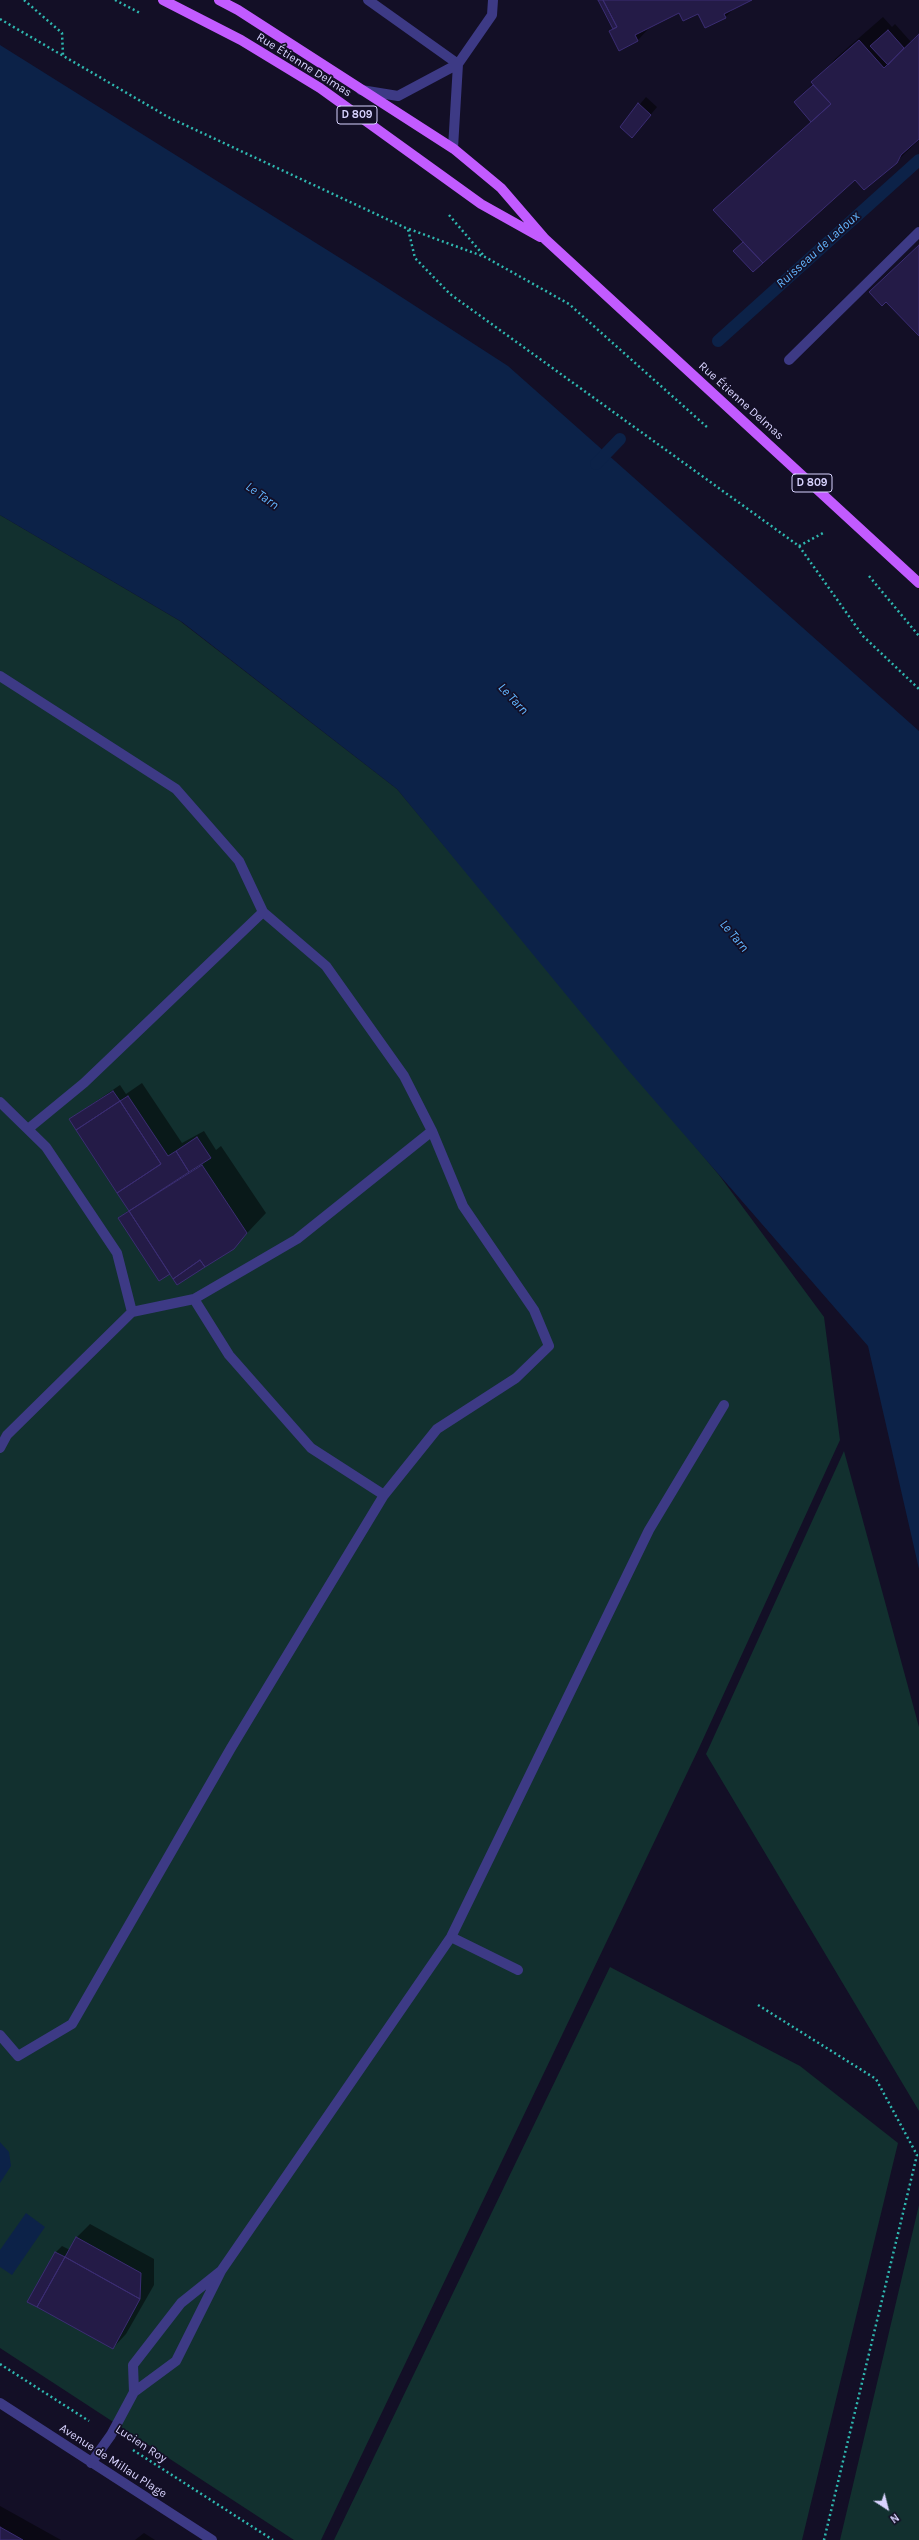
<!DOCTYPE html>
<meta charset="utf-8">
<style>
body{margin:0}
#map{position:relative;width:919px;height:2540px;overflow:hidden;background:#130f26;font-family:Karla,sans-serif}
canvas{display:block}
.north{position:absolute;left:867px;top:2488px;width:40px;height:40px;-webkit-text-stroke:3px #130f26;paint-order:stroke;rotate:144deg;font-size:11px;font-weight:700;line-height:16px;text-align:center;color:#d9d4ff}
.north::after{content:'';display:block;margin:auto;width:14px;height:18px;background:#d9d4ff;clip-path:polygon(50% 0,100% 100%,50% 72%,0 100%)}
</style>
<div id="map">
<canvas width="919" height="2540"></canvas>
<div class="north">N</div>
</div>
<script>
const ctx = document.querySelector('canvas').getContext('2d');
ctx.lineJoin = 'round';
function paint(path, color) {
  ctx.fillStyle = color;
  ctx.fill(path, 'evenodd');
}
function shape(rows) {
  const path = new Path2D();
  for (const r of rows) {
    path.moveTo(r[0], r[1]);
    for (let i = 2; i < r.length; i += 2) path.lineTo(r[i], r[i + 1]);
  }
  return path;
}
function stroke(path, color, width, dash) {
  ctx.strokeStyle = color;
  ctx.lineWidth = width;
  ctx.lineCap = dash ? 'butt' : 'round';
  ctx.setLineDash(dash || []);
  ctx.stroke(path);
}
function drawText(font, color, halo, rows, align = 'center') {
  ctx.font = font + ' Karla,sans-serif';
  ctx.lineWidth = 3.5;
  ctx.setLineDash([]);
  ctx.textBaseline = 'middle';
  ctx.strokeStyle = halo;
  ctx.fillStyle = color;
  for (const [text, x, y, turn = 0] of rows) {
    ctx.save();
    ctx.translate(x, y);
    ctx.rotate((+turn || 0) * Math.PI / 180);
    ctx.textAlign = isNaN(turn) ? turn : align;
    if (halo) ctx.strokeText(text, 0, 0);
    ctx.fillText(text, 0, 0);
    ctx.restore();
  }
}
const green = shape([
 [0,515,180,621,397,789,719,1175,824,1317,840,1440,699,1748,321,2540,294,2540,0,2348],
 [844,1451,919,1727,919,2111,706,1754],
 [610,1967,800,2066,898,2143,802,2540,334,2540],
 [919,2205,919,2540,840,2540]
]);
const water = shape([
 [0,45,375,280,508,366,919,731,919,1569,868,1346,628,1070,397,789,182,622,0,515],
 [0,2142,9,2152,11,2166,0,2183],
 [26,2213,45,2227,12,2275,0,2267,0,2250]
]);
const shadow = shape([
 [599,0,750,0,736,7,725,17,679,12,652,25,637,41,610,31,613,28],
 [883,17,892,27,895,24,911,42,919,35,919,140,896,162,856,179,753,271,734,251,744,241,715,210,812,121,802,95,836,58],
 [646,97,657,107,632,137,621,127],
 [919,245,919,334,886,301,870,292],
 [142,1083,182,1143,204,1131,216,1150,221,1146,266,1213,233,1248,119,1218,129,1210,70,1119,120,1085,126,1094],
 [90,2224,154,2259,154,2285,126,2334,113,2348,55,2253,62,2246,70,2250,77,2237],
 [0,2506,61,2540,0,2540],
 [144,2533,155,2540,135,2540]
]);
const stream = shape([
 [718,341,919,160],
 [596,464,620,439]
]);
const building = shape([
 [598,0,603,0,617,27,613,29,598,0],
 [603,0,752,0,724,14,726,18,705,28,698,14,683,21,679,13,635,35,638,41,619,51,609,31,617,27,603,0],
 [888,30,904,48,888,65,870,46,888,30],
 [919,34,919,139,901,155,897,163,864,190,855,180,763,263,713,210,831,104,811,82,859,40,884,68,919,34],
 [813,85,831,104,811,122,794,102,813,85],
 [638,103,651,115,632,138,620,127,638,103],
 [743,242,763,263,753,272,733,251,743,242],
 [919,245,919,336,886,302,882,306,869,292,919,245],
 [113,1091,120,1101,76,1130,69,1119,113,1091],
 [128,1096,168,1156,176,1151,189,1172,129,1211,117,1193,161,1164,120,1101,128,1096],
 [120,1101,161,1164,117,1193,76,1130,120,1101],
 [197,1137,211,1158,189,1172,176,1151,197,1137],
 [202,1165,247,1233,234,1249,205,1267,200,1260,173,1279,129,1211,202,1165],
 [129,1211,170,1274,159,1281,118,1218,129,1211],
 [200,1260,205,1267,177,1285,173,1279,200,1260],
 [76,2237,141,2273,140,2299,65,2257,76,2237],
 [55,2252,65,2257,37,2307,27,2302,55,2252],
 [65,2257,140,2299,113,2349,37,2307,65,2257],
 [0,2527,23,2540,0,2540,0,2527]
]);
const path = shape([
 [24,0,62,33,63,55],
 [115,0,140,13],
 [0,19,168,117,408,229,415,258,450,294,799,546,863,636,919,689],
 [449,215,485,257],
 [409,229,485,257,569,304,708,428],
 [799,546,825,532],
 [869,576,919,636],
 [758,2005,876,2079,917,2155,824,2540],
 [0,2364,89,2421],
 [133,2450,273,2540]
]);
const minor = shape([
 [368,0,458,64],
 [361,90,398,96,458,64,492,15,493,0],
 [453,148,458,64],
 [789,360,919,232],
 [0,676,176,789,239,861,263,912,326,966,404,1076,432,1131,297,1239,194,1299,132,1312,7,1435,0,1448],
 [0,1102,46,1147,117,1253,132,1312],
 [28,1129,84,1083,263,912],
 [194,1299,229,1355,311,1448,384,1495],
 [451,1937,518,1970],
 [0,2035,18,2056,72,2024,231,1748,384,1495,437,1429,516,1378,549,1346,534,1310,463,1206,432,1131],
 [221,2271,451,1937,649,1530,724,1405],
 [0,2403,212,2540],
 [91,2463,111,2435,134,2392,176,2361,221,2271,181,2303,133,2365,134,2392]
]);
const major = shape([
 [163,0,241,40,320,88,481,204,540,237],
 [219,0,238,10,454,149,501,188,545,239,919,583]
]);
const shields = [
 [357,115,40],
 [812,483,40]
];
const shieldNames = [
 ["D 809",357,115],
 ["D 809",812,483]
];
const streetNames = [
 ["Rue Étienne Delmas",304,65,32],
 ["Rue Étienne Delmas",741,401,42],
 ["Lucien Roy",141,2444,33],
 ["Avenue de Millau Plage",113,2461,33]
];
const waterNames = [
 ["Ruisseau de Ladoux",818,250,-42],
 ["Le Tarn",262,496,35],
 ["Le Tarn",513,699,47],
 ["Le Tarn",734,936,50]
];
paint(green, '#12302f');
paint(water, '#0c2248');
paint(shadow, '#0007');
stroke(stream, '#0c2248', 12);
paint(building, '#241b47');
stroke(building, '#3b2d73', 1);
stroke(path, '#2fb8b0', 2.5, [2, 3]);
stroke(minor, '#3d3a85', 10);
stroke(major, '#c25bff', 10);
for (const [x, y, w] of shields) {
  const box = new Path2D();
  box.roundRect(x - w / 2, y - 9, w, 18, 3);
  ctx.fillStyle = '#130f26';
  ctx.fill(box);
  stroke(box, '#d9d4ff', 1);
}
drawText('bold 11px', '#d9d4ff', null, shieldNames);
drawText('12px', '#d9d4ff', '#130f26', streetNames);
drawText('italic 13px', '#62b6ff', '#130f26', waterNames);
</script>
